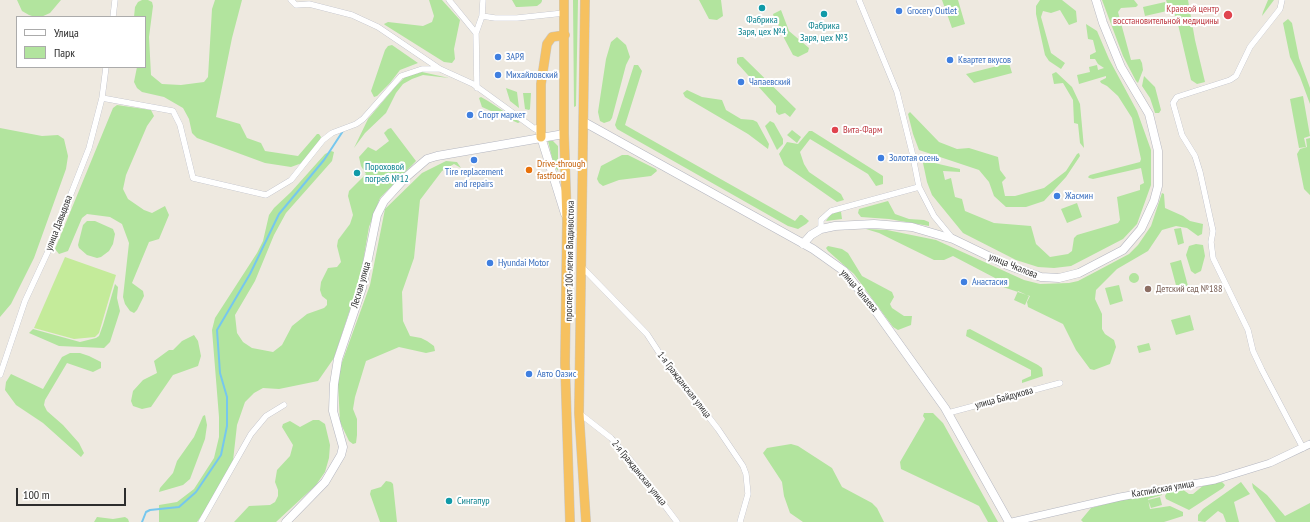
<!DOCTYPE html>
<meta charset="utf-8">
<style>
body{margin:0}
#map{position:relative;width:1310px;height:522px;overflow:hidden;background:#eee9e0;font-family:"PT Sans Narrow",sans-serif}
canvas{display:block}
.legend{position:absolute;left:16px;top:16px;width:130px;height:52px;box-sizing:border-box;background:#fff;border:1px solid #ababab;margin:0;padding:5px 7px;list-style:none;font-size:12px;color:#2d2d2d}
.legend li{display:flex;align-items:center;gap:8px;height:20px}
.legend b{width:20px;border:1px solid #ababab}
.scale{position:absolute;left:16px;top:488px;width:110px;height:18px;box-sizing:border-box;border:2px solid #2d2d2d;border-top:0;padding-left:5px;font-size:12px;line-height:14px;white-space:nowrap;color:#2d2d2d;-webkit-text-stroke:3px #fff;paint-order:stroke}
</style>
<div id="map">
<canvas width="1310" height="522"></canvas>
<ul class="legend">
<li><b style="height:5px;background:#fff"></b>Улица</li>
<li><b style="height:11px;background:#b2e49e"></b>Парк</li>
</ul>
<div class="scale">100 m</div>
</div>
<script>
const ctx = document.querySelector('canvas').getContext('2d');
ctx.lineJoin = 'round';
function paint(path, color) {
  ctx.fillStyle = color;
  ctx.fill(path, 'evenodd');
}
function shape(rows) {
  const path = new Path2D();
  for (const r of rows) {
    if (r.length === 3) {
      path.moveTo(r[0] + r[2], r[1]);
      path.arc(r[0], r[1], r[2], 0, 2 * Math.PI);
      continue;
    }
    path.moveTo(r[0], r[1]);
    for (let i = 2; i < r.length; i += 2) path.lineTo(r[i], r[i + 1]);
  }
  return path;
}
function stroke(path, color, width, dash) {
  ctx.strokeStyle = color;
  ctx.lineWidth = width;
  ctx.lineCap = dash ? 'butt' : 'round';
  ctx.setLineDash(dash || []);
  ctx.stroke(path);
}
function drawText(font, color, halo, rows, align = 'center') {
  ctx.font = font + ' "PT Sans Narrow",sans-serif';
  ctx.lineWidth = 4;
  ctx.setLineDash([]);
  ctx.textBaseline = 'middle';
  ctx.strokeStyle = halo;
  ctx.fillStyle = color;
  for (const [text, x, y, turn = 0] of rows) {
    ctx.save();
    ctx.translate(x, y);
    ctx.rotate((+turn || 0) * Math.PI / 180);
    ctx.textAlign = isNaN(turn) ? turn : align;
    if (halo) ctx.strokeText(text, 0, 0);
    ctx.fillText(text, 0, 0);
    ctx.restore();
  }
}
const green = shape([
 [17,0,61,0,50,13,41,17,35,17,29,15,22,11],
 [142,0,148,0,152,2,153,6,149,37,151,75,162,84,181,85,204,82,208,77,212,9,215,0,242,0,232,38,216,117,240,124,247,138,261,143,265,151,298,156,317,134,319,134,321,137,320,140,302,163,291,167,265,163,197,138,192,133,189,119,183,108,164,97,142,92,137,88,134,82,137,67,145,67,145,17,134,17,135,7,138,2],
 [429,0,442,0,460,20,454,49,455,59,452,63,444,62,385,25,384,24,388,22,423,26,432,22,434,16],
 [512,0,542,0,542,1,541,3,537,6,519,7,516,7],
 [573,0,578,0,576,106,574,107],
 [699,0,721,0,723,16,717,20,709,19],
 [942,0,958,0,965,24,952,28],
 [1040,0,1062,0,1076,11,1077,22,1069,25,1060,10,1051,13,1043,11,1041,17,1051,53,1065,63,1061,69,1049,61,1045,55,1036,14,1036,6],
 [1102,0,1134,0,1138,5,1136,7,1121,8,1118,12,1131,60,1140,59,1142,63,1143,70,1138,83,1136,81,1123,56],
 [1166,0,1188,0,1195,40,1205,82,1197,84,1191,80,1177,20,1174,13,1169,9],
 [1268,0,1274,0,1262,16,1263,12],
 [1165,2,1167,11,1145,16,1143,7],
 [781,10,789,31,809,48,808,52,798,57,793,55,784,38,783,31,775,21,773,14],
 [1288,19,1292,23,1299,58,1310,88,1310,104,1300,77,1290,57,1283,23],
 [1086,24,1097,31,1109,59,1137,111,1151,150,1151,185,1137,224,1123,239,1071,266,1054,268,1038,267,1016,260,963,233,932,195,927,182,923,163,926,161,960,169,960,172,943,171,945,180,951,178,955,197,962,199,965,211,994,223,1031,226,1036,244,1050,257,1068,254,1072,251,1074,238,1077,235,1118,223,1120,220,1117,197,1140,190,1140,185,1144,183,1141,168,1093,179,1089,178,1088,177,1090,175,1140,162,1141,159,1132,118,1118,96,1107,86,1101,83,1100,81,1106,78,1106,76,1079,84,1077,75,1090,72,1089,67,1097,65,1098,70,1104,68,1098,64,1095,59,1090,59,1090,55,1096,52,1093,40,1088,39],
 [617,37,626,45,630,57,626,65,612,118,610,121,604,123,600,121,598,112,606,59,611,42],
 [392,45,418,63,400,70,390,83,377,96,374,97,371,91,385,50,388,46],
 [740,57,743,57,796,109,790,117,785,113,779,115,776,112,776,106,737,63,737,58],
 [1009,63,1012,73,974,83,966,74],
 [634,65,638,65,642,71,625,125,795,221,800,215,802,215,809,221,806,224,798,229,788,226,617,129,615,125],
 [422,72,449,78,423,75,412,79,403,84,396,93,386,113,365,133,354,148,368,119,396,86,405,77],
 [1056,72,1072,87,1080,104,1084,148,1080,143,1078,124,1074,123,1073,100,1063,83,1054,84,1052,74],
 [1144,76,1155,87,1161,110,1159,113,1155,113,1150,98,1142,86],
 [506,88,517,92,519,108,510,101],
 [687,90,702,97,722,100,726,110,741,119,753,120,757,122,769,144,768,149,748,134,685,97,683,93],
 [523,93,531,93,530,109,529,110,525,109],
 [1303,96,1310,136,1304,138,1306,147,1299,148,1290,99],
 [481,97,488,101,520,122,518,123,482,107,479,98],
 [117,105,151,110,154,116,147,126,126,175,123,189,128,199,144,210,152,213,165,206,169,215,159,239,149,242,132,283,143,291,144,296,137,310,134,313,130,311,125,304,123,297,129,243,122,224,110,217,87,214,82,218,68,251,59,254,55,249,113,108],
 [910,112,939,142,957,149,969,148,998,157,1000,170,1006,178,1002,182,1005,196,1015,196,1044,188,1066,171,1077,154,1079,153,1080,156,1066,177,1044,201,1026,207,1006,207,994,196,989,182,979,170,919,150,913,134,908,114],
 [770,121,774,123,783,139,783,144,777,150,765,126],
 [0,128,42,136,58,135,64,139,68,156,66,169,34,258,11,304,0,317],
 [391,128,416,161,380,198,369,227,360,279,334,358,318,381,279,389,263,388,254,393,245,402,237,425,233,461,207,508,197,522,159,522,159,505,177,502,194,489,214,458,219,437,219,417,212,330,215,318,257,253,263,241,269,215,274,208,291,192,325,154,331,151,334,152,332,161,286,213,274,235,255,281,235,315,237,333,243,342,252,348,273,352,282,345,292,326,307,314,324,308,327,305,327,300,322,296,320,290,321,282,328,268,337,267,341,262,337,246,338,240,350,224,353,215,348,196,349,191,366,174,361,166,359,157,368,147,376,151,389,141,384,133,388,129],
 [792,130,801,137,797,143,787,135],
 [809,131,812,131,883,176,883,184,876,186,868,174,810,139,800,152,804,164,809,172,841,194,844,200,837,202,784,165,779,154,787,142,798,144],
 [1310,138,1310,195,1304,189,1297,154,1300,149,1307,147,1306,139],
 [548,141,553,141,558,146,558,171,554,166],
 [622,155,628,155,656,169,657,171,651,176,619,180,603,186,599,183,597,179,601,166],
 [446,161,457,162,461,168,454,164,442,171,420,200,414,258,402,292,403,321,410,336,421,338,427,341,434,346,435,351,426,353,399,347,366,361,355,397,353,409,357,419,357,435,356,443,353,444,349,441,340,422,338,384,341,365,370,285,385,209,422,173],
 [1162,193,1164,194,1165,208,1183,216,1190,221,1203,224,1202,234,1198,236,1187,228,1176,226,1162,230,1148,251,1117,269,1096,290,1095,299,1102,314,1102,329,1105,334,1114,340,1116,347,1110,364,1094,370,1090,369,1076,350,1063,324,1028,307,1027,302,1030,296,1000,286,995,278,953,256,944,260,934,260,879,233,866,229,887,230,936,240,1024,280,1040,284,1069,283,1078,281,1097,271,1129,254,1138,245,1151,226],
 [888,201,895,214,909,219,924,220,929,222,929,226,889,219,861,217,858,213,859,209],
 [1077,203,1082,217,1067,223,1061,209],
 [839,211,841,212,842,219,826,221,830,215],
 [87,221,95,221,113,229,115,234,113,244,109,251,101,257,97,258,87,255,79,248,78,245,83,225],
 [1181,228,1184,243,1178,245,1174,229],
 [1196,244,1203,245,1205,256,1201,271,1195,274,1191,271,1186,255,1189,246],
 [828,246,842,249,848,253,862,276,892,292,894,297,890,304,892,308,904,316,912,316,911,325,898,330,893,327,854,274,828,251,826,248],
 [1181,260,1188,286,1177,289,1170,263],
 [1134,278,5],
 [115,284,118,287,117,298,120,311,110,342,104,348,59,346,29,333,33,329,80,342,96,338,99,336,103,325],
 [1119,285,1123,301,1110,305,1105,288],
 [1018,291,1029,296,1025,305,1014,300],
 [1190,315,1194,330,1176,335,1171,320],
 [970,329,1038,365,1042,368,1043,376,1022,383,1022,380,1031,376,1031,370,966,336,967,330],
 [194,335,198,341,201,356,198,366,173,375,151,407,142,409,133,406,131,401,133,391,143,380,157,373,154,361,169,350,173,350,182,341],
 [1149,343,1151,350,1139,353,1137,346],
 [70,353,80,353,89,356,101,362,101,368,93,372,67,363,45,400,44,405,47,411,63,425,79,443,84,453,81,457,43,423,16,405,5,390,6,382,11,374,43,389,62,357],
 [924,413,933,413,943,423,998,522,988,522,979,506,973,503,901,469,900,462,925,419,923,416],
 [205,415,207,425,205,439,190,479,183,485,159,492,160,488,173,473,177,461,194,437,203,416],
 [313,420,319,420,325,424,330,445,329,458,325,472,316,485,276,522,234,522,249,506,270,505,275,502,278,496,278,490,275,482,277,470,290,456,293,445,282,427,283,424,290,421,300,427],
 [791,444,798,446,832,468,842,487,872,503,877,508,884,522,803,522,790,513,784,496,782,482,763,453,767,448],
 [386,481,391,482,393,484,397,522,380,522,370,494,371,490,381,487],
 [1222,482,1225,485,1223,488,1189,510,1166,499,1165,496,1167,492,1182,489,1189,494,1193,494,1204,485],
 [1241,482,1250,494,1234,502,1239,522,1226,522,1223,514,1218,511,1205,522,1198,521,1198,515,1203,509],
 [1252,483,1267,495,1285,516,1310,503,1310,522,1276,522,1253,488],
 [1162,493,1162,495,1148,499,1150,509,1170,506,1183,512,1183,516,1164,522,1083,522,1081,520,1091,508,1120,500],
 [1160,497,1162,505,1151,508,1148,500],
 [97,517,113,519,125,517,128,519,129,522,94,522]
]);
const pitch = shape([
 [65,257,116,275,99,333,95,337,74,339,34,328]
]);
const stream = shape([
 [142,522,146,512,150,510,179,507,196,492,221,455,227,426,227,397,220,373,217,330,250,274,279,214,324,160,343,131]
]);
const minor = shape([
 [291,0,296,5,309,4,352,15,378,27,440,69,473,84,535,129,536,128,540,135],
 [449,0,476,33],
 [859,0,897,92,912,152,919,187,934,216,953,239],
 [1282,0,1280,9,1250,47,1236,76,1230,80,1177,97,1173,103,1182,135,1195,156,1200,172,1213,231,1211,242,1213,258,1248,330,1253,351,1262,370,1303,448],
 [482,16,495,18,517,18,564,13],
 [113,17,115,0],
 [477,88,476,33,482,16,483,0],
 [102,98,173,111,180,125,193,178,266,195,291,180,323,140,332,133,356,124,363,119,401,76,422,69,440,69],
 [821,229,821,220,831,211,919,187],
 [581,266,647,334,660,354,718,429,743,466,746,474,748,494,740,522],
 [0,375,25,301,51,245,89,148,102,98,106,67],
 [579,413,611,438,632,462,677,522],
 [948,413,1060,383],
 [201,522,251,434,266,416,284,405]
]);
const tertiary = shape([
 [1012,522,1120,497,1215,480,1270,463,1310,444]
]);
const secondary = shape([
 [584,122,813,249,844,271,872,306,945,408,1009,522],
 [541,137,565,214],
 [803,244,811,235,821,229,835,226,874,224,912,227,953,239,1007,265,1041,277,1059,278,1079,273,1123,250,1141,229,1154,201,1158,186,1158,151,1149,114,1121,67,1103,23,1096,0],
 [286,522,325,482,341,455,343,447,333,411,334,384,338,359,362,288,377,215,384,201,405,178,427,159,437,156,564,134]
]);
const trunk = shape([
 [564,0,564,134,567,221,565,363,570,522],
 [585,0,579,413,586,522],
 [541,137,541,84,547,44,552,37,565,35]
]);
const markers = [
 [762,8,4,"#0f9aa8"],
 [899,11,4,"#3f7fe0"],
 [824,14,4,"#0f9aa8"],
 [1228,15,5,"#e0444e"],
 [498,57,4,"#3f7fe0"],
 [950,60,4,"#3f7fe0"],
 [498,75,4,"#3f7fe0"],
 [741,82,4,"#3f7fe0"],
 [470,115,4,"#3f7fe0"],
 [835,130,4,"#e0444e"],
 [881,158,4,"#3f7fe0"],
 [474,160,4,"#3f7fe0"],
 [529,170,4,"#e8710a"],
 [357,173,4,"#0f9aa8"],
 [1057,196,4,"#3f7fe0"],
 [490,263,4,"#3f7fe0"],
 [964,282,4,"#3f7fe0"],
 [1148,289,4,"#8d6e63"],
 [529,374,4,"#3f7fe0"],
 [449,501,4,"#0f9aa8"]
];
const healthNames = [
 ["Краевой центр",1219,9],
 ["восстановительной медицины",1219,21],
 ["Вита-Фарм",843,130,"left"]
];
const shopNames = [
 ["Grocery Outlet",907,11],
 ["ЗАРЯ",506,57],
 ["Квартет вкусов",958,60],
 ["Михайловский",506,75],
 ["Чапаевский",749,82],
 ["Спорт маркет",478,115],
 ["Золотая осень",889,158],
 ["Tire replacement",474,172,"center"],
 ["and repairs",474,184,"center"],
 ["Жасмин",1065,196],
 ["Hyundai Motor",498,263],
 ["Анастасия",972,282],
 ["Авто Оазис",537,374]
];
const cultureNames = [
 ["Фабрика",762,20],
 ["Заря, цех №4",762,32],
 ["Фабрика",824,26],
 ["Заря, цех №3",824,38],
 ["Пороховой",365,167,"left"],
 ["погреб №12",365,179,"left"],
 ["Сингапур",457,501,"left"]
];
const foodNames = [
 ["Drive-through",537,164],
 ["fastfood",537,176]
];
const streetNames = [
 ["улица Давыдова",59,223,-69],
 ["проспект 100-летия Владивостока",570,261,-89],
 ["улица Чкалова",1013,266,22],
 ["Лесная улица",361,285,-74],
 ["улица Чапаева",859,291,50],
 ["1-я Гражданская улица",684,385,52],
 ["улица Байдукова",1004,398,-15],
 ["2-я Гражданская улица",639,473,51],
 ["Каспийская улица",1163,489,-10]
];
const educationNames = [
 ["Детский сад №188",1156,289]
];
paint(green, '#b2e49e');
paint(pitch, '#c4eb9a');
stroke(stream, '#76c7ee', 2);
stroke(minor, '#b4b6c0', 6);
stroke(tertiary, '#b4b6c0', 8);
stroke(secondary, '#b4b6c0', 9);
stroke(trunk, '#c8c8c8', 10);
stroke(minor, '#fff', 5.5);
stroke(tertiary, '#fff', 7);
stroke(secondary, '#fff', 8);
stroke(trunk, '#f6c160', 9);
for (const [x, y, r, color] of markers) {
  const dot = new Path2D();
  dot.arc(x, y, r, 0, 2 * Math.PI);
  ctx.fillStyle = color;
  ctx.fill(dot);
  stroke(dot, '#fff', 1.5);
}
drawText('10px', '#be3a42', '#fff', healthNames, 'right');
drawText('10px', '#366cbe', '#fff', shopNames, 'left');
drawText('10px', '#0d838f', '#fff', cultureNames);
drawText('10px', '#c56008', '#fff', foodNames, 'left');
drawText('10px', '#2d2d2d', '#fff', streetNames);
drawText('10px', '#785e54', '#fff', educationNames, 'left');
</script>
